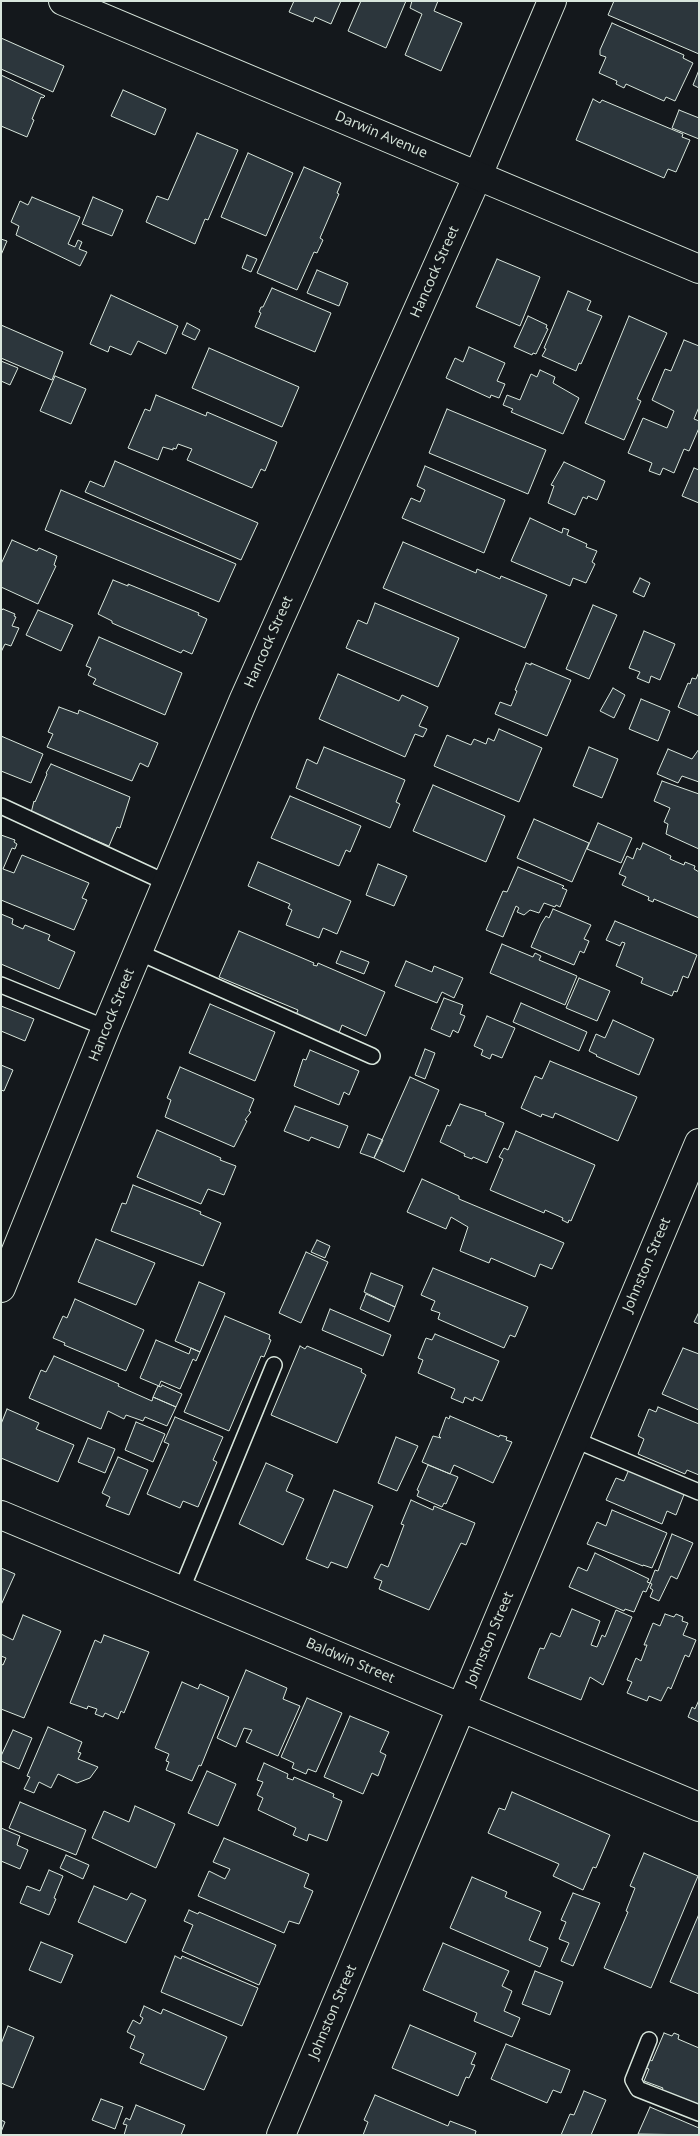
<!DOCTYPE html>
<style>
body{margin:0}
#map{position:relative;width:700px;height:2136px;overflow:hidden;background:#14181c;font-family:"Open Sans",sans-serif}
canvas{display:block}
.frame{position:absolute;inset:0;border:2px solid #d8e6dc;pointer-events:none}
</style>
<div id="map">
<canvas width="700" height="2136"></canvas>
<div class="frame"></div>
</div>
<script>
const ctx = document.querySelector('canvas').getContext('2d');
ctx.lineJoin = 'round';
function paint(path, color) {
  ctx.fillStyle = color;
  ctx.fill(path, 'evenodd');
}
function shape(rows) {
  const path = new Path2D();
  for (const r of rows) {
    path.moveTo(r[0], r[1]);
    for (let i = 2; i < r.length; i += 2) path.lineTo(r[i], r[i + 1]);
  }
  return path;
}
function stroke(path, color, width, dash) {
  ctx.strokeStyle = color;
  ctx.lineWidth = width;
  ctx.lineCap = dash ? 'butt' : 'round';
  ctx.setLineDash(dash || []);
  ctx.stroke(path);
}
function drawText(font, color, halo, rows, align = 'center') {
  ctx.font = font + ' "Open Sans",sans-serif';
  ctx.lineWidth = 4;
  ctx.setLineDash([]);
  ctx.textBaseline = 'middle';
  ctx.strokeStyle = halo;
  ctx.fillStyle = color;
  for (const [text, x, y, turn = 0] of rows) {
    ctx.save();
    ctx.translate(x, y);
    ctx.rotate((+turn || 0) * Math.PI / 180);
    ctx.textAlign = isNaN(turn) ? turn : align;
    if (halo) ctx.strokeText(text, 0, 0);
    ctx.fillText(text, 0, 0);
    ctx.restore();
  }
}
const building = shape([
 [294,1,341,1,331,24,315,17,313,22,289,12,294,1],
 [361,1,406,1,386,48,348,31,361,1],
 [412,1,438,1,434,11,462,23,441,71,405,55,422,14,410,8,412,1],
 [614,1,699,1,699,54,608,15,614,1],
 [612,23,684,55,683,58,693,63,675,101,666,97,664,101,626,84,624,88,616,84,617,81,599,73,606,57,600,55,600,50,612,23],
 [1,38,64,66,53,92,1,69,1,38],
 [699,70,699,88,693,85,699,70],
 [1,75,45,96,43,98,41,97,32,119,34,120,27,137,1,126,1,75],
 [123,90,166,109,155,135,111,116,123,90],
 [593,99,600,103,602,100,683,134,682,137,690,140,676,172,668,169,664,178,576,140,593,99],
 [679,110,699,118,699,139,672,128,679,110],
 [197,133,238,150,208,220,205,219,195,244,146,222,157,196,168,200,197,133],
 [248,153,293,173,266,236,221,217,248,153],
 [304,167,341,183,337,193,339,194,320,238,323,240,317,253,314,252,297,290,257,273,304,167],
 [32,197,80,217,68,244,75,247,78,240,82,242,79,249,87,252,80,266,16,235,19,226,11,222,20,201,28,205,32,197],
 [93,197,123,210,112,236,82,224,93,197],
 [1,239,7,241,1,255,1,239],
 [247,255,257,259,251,272,242,268,247,255],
 [497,259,540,277,520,326,476,307,497,259],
 [317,270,348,283,339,306,307,293,317,270],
 [272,288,331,313,315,352,255,327,261,313,259,312,261,307,263,307,272,288],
 [568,291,591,301,587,310,602,316,581,364,579,363,576,371,542,356,546,349,544,348,568,291],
 [111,295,178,326,166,354,138,341,131,355,110,346,108,352,90,344,111,295],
 [528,316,547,325,546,328,548,329,536,354,533,353,532,355,514,347,528,316],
 [629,316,667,333,637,399,641,401,624,440,585,423,629,316],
 [187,323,200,330,195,340,182,334,187,323],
 [1,325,63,352,52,380,1,358,1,325],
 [684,340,699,346,699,407,694,419,699,421,699,428,689,451,684,449,674,473,663,468,660,475,649,471,652,463,628,453,643,418,667,428,674,411,652,400,665,369,671,371,684,340],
 [469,347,505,363,497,381,505,384,499,398,491,395,490,398,446,378,455,358,463,362,469,347],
 [209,348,299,387,282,427,192,388,209,348],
 [1,361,18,368,10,385,1,381,1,361],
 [540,370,555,377,553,383,579,398,563,434,511,412,513,409,503,405,507,395,520,400,531,374,537,377,540,370],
 [55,376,86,389,71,424,40,411,55,376],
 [156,395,206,416,207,412,277,442,265,471,261,469,252,488,187,460,192,449,178,444,176,449,173,448,173,450,163,447,158,460,128,448,145,409,150,411,156,395],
 [447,409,546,450,528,494,429,453,447,409],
 [115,461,258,523,241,560,85,492,90,481,104,487,115,461],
 [564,462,605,481,597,500,588,496,587,499,583,497,575,515,548,503,554,486,551,485,564,462],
 [425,466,505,500,484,553,402,518,411,498,420,502,425,490,417,486,425,466],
 [694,468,699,470,699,503,682,496,694,468],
 [61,490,236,564,219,602,45,530,61,490],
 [530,518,562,533,563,528,569,530,567,535,587,544,586,547,597,551,592,562,595,564,586,583,573,578,570,586,511,561,530,518],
 [12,540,37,551,39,548,57,556,54,565,56,566,38,604,1,587,1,564,12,540],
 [403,542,476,573,477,569,500,579,501,576,547,595,525,648,383,588,403,542],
 [640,578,650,583,644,597,633,592,640,578],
 [113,580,128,586,128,584,199,613,198,615,207,619,192,654,183,650,181,653,112,623,112,621,98,614,113,580],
 [375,603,459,638,438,687,346,648,358,620,367,624,375,603],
 [593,605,617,615,589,679,566,669,593,605],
 [3,609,15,614,14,616,16,617,12,626,19,628,11,646,5,644,1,652,1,611,3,609],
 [38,610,73,625,61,651,26,635,38,610],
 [644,631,675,644,660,680,651,676,649,683,637,678,640,672,629,668,644,631],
 [99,637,182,673,165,715,93,684,96,679,88,675,91,668,86,666,99,637],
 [526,663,531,665,531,663,571,680,547,736,495,714,500,702,511,706,517,691,515,690,526,663],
 [699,672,699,716,678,707,688,683,690,684,692,678,696,679,699,672],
 [338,674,399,701,402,695,428,707,419,726,427,729,423,737,415,734,405,757,319,719,338,674],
 [613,688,625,695,614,718,600,711,613,688],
 [641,699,670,711,658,741,629,729,641,699],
 [59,707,78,714,79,710,158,743,148,767,140,763,132,781,47,747,53,734,48,732,59,707],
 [499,729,542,748,519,802,434,766,447,735,471,745,474,739,486,744,488,738,494,741,499,729],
 [1,736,43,754,31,783,1,771,1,736],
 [324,747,405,780,396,802,400,804,390,828,296,788,307,759,317,764,324,747],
 [589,747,618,759,602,798,573,786,589,747],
 [668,749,692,759,699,749,699,782,682,776,678,783,657,774,668,749],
 [51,764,130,797,120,828,117,827,109,846,31,813,34,801,35,802,47,774,46,773,51,764],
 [662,781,699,794,699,849,666,834,668,824,664,822,670,808,654,801,662,781],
 [433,785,505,816,486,862,413,831,433,785],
 [290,796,361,826,350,852,346,850,339,866,271,838,290,796],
 [534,819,589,843,572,882,517,858,534,819],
 [598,823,632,838,621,863,587,849,598,823],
 [1,835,15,840,14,842,17,844,15,849,12,848,3,869,14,873,22,855,89,883,82,898,87,900,74,930,1,900,1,835],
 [643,843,671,856,670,859,684,865,685,862,695,866,694,869,699,872,699,918,654,899,653,902,648,900,649,897,622,885,626,877,619,874,627,856,633,859,637,848,640,850,643,843],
 [258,862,351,901,337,934,323,928,319,938,286,925,292,910,288,908,290,904,248,886,258,862],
 [378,864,407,876,394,906,366,895,378,864],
 [518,867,564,886,562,888,567,890,560,907,556,905,555,907,544,903,539,913,530,910,524,915,517,912,519,908,516,906,503,937,486,930,503,891,507,892,518,867],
 [553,909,591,925,584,939,589,941,584,953,580,951,574,965,531,947,541,924,546,916,549,918,553,909],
 [1,914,13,919,12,924,23,929,25,925,50,935,48,940,75,952,59,989,1,964,1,914],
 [615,921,697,955,688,978,683,976,677,992,674,991,672,996,641,983,643,978,616,966,625,943,622,942,620,946,606,940,615,921],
 [239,931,314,963,313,965,317,966,318,963,385,992,366,1036,342,1025,339,1033,296,1015,298,1010,219,977,239,931],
 [502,944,533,957,535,953,541,956,539,960,577,976,565,1005,490,973,502,944],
 [341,951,369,962,364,974,336,963,341,951],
 [406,961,432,972,434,966,463,978,454,998,442,992,437,1003,395,986,406,961],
 [579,978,610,991,597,1021,566,1008,579,978],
 [444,998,463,1005,460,1014,465,1016,458,1033,453,1030,450,1037,431,1029,444,998],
 [521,1003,587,1032,579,1051,513,1022,521,1003],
 [210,1004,275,1032,255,1081,189,1053,210,1004],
 [1,1006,34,1019,25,1041,1,1031,1,1006],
 [487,1016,515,1028,502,1058,492,1054,490,1059,481,1055,483,1050,474,1046,487,1016],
 [613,1020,654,1039,639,1075,596,1056,597,1055,589,1051,596,1034,605,1038,613,1020],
 [425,1049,435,1053,425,1079,415,1075,425,1049],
 [310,1050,359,1071,349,1095,344,1092,339,1105,294,1086,303,1059,306,1060,310,1050],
 [550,1061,637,1097,618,1141,555,1113,553,1118,542,1114,541,1117,521,1108,535,1076,542,1079,550,1061],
 [1,1065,13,1070,4,1091,1,1090,1,1065],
 [180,1067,254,1099,249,1111,251,1112,245,1120,247,1121,234,1147,165,1117,171,1100,167,1098,180,1067],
 [410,1077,439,1090,404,1172,374,1158,410,1077],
 [460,1104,486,1113,485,1115,504,1123,487,1163,473,1157,472,1159,464,1156,465,1154,440,1142,447,1125,450,1126,460,1104],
 [295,1106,348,1126,339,1148,311,1137,309,1141,284,1131,295,1106],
 [157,1130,221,1158,220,1160,236,1166,224,1195,208,1189,201,1204,137,1177,157,1130],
 [516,1131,595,1165,571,1221,569,1220,568,1223,562,1220,563,1218,545,1210,544,1213,490,1190,503,1159,499,1157,504,1148,508,1150,516,1131],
 [368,1134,383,1140,374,1158,360,1153,368,1134],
 [422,1179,459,1196,459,1199,564,1243,552,1269,540,1264,535,1277,491,1258,489,1263,460,1251,468,1227,451,1217,446,1229,407,1212,422,1179],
 [133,1185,201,1212,200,1214,221,1223,203,1266,111,1231,122,1203,126,1204,133,1185],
 [96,1239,155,1263,136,1305,78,1282,96,1239],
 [317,1240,330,1246,325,1258,311,1252,317,1240],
 [306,1252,328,1262,301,1323,279,1313,306,1252],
 [433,1268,528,1307,515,1337,510,1335,504,1348,438,1319,440,1313,431,1310,435,1301,421,1295,433,1268],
 [371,1273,403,1286,395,1307,364,1292,371,1273],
 [199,1282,225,1293,200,1352,175,1341,199,1282],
 [366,1294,395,1307,389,1322,360,1309,366,1294],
 [75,1299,144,1330,126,1371,64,1345,65,1343,53,1338,63,1316,67,1318,75,1299],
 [330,1309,391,1335,383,1356,322,1330,330,1309],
 [699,1312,699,1324,694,1322,699,1312],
 [225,1316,270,1335,269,1339,271,1340,264,1357,261,1356,229,1431,184,1412,225,1316],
 [435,1334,499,1361,482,1401,474,1397,473,1401,465,1397,463,1403,451,1398,455,1389,418,1373,423,1360,418,1358,426,1338,432,1340,435,1334],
 [156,1340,189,1354,191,1348,200,1352,196,1361,193,1359,180,1389,161,1381,159,1386,140,1378,156,1340],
 [300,1346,305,1349,307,1346,362,1369,361,1372,366,1375,337,1443,271,1415,300,1346],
 [683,1348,699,1354,699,1410,662,1394,683,1348],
 [54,1356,119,1384,118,1386,152,1401,153,1397,176,1407,167,1426,145,1417,143,1421,126,1415,124,1419,108,1411,101,1429,29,1398,41,1370,46,1372,54,1356],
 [162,1385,182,1394,176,1407,153,1397,158,1386,161,1387,162,1385],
 [658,1407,699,1424,699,1475,687,1470,685,1474,638,1454,644,1439,638,1436,649,1409,656,1412,658,1407],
 [7,1409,39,1423,36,1429,74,1445,58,1482,1,1458,1,1424,7,1409],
 [450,1416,499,1437,500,1435,507,1437,506,1440,512,1442,493,1483,454,1465,450,1474,422,1462,433,1436,441,1438,439,1436,446,1417,449,1419,450,1416],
 [175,1417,223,1437,213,1460,217,1462,198,1507,183,1501,180,1508,147,1494,169,1444,164,1442,175,1417],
 [136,1422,165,1434,153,1462,125,1450,136,1422],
 [396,1437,418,1446,397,1491,378,1483,396,1437],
 [88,1438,115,1449,105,1473,78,1462,88,1438],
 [118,1457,148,1470,129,1515,106,1506,110,1497,102,1493,118,1457],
 [266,1463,293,1475,286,1491,304,1499,283,1545,239,1524,266,1463],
 [428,1465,458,1477,446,1504,444,1503,442,1507,417,1496,419,1491,417,1490,428,1465],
 [631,1465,685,1492,676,1515,667,1511,662,1524,606,1500,616,1478,624,1481,631,1465],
 [334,1490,373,1506,347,1568,331,1562,328,1568,306,1559,334,1490],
 [411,1500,433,1510,434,1506,475,1523,466,1545,461,1543,429,1610,379,1589,382,1581,374,1578,381,1564,388,1567,404,1525,401,1524,411,1500],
 [612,1510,667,1533,652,1568,643,1565,643,1566,587,1544,597,1522,606,1526,612,1510],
 [672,1534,693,1543,677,1579,671,1576,659,1601,650,1597,653,1590,650,1588,652,1584,650,1583,655,1570,658,1571,672,1534],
 [595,1553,649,1579,647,1582,650,1583,646,1592,643,1591,634,1612,625,1609,624,1611,569,1587,578,1567,587,1571,595,1553],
 [1,1568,15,1574,1,1605,1,1568],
 [572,1609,600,1621,591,1645,597,1647,602,1635,605,1637,616,1610,632,1617,603,1685,590,1677,581,1700,528,1678,540,1648,544,1649,551,1633,560,1637,572,1609],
 [665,1614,674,1617,676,1614,683,1617,682,1621,688,1623,683,1635,696,1640,689,1657,685,1655,671,1689,668,1687,661,1701,649,1696,647,1701,627,1693,632,1682,627,1680,636,1658,641,1661,647,1645,644,1645,653,1623,660,1626,665,1614],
 [23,1615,61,1631,24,1718,1,1709,1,1664,3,1665,6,1658,1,1656,1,1634,13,1640,23,1615],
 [104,1635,149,1652,124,1713,121,1711,118,1719,105,1713,103,1717,95,1714,97,1709,88,1706,87,1709,70,1703,95,1640,101,1643,104,1635],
 [246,1670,287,1688,283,1699,300,1706,278,1756,246,1742,252,1730,244,1728,236,1747,217,1738,246,1670],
 [182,1682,198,1689,200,1684,229,1697,201,1766,199,1765,192,1781,166,1770,169,1762,166,1761,169,1754,155,1748,182,1682],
 [307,1698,342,1713,316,1772,308,1769,306,1774,292,1768,294,1763,281,1757,307,1698],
 [699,1700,699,1722,688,1717,692,1707,695,1709,699,1700],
 [350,1716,389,1732,380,1752,386,1755,378,1776,372,1773,363,1794,324,1777,350,1716],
 [48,1727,82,1742,78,1752,81,1753,78,1759,98,1767,90,1778,77,1783,58,1774,51,1788,39,1782,34,1793,24,1789,30,1777,27,1776,48,1727],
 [13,1730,32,1738,19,1769,1,1761,1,1756,13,1730],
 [264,1763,288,1774,287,1778,293,1780,294,1777,334,1794,333,1797,342,1801,327,1841,309,1834,307,1841,293,1835,296,1828,258,1810,263,1798,257,1795,263,1782,257,1780,264,1763],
 [207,1771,236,1784,218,1826,188,1813,207,1771],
 [512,1792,610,1835,596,1868,593,1867,583,1890,553,1876,559,1864,488,1833,499,1808,505,1810,512,1792],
 [20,1802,86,1830,76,1855,9,1828,20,1802],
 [135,1806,175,1824,156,1868,92,1838,104,1811,129,1822,135,1806],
 [1,1828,20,1836,17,1845,28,1850,20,1869,1,1861,1,1828],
 [224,1838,309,1874,304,1887,313,1891,299,1924,289,1921,284,1933,198,1896,209,1871,225,1879,230,1869,213,1862,224,1838],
 [644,1853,698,1876,651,1988,604,1968,628,1912,626,1911,635,1888,630,1886,644,1853],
 [66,1855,89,1865,83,1879,60,1868,66,1855],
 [49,1870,63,1876,54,1898,56,1899,49,1915,20,1903,27,1886,40,1891,49,1870],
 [472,1877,507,1892,505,1897,541,1912,529,1940,548,1948,540,1967,450,1928,472,1877],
 [94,1886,127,1900,131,1893,146,1900,126,1943,78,1922,94,1886],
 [573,1893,600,1903,573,1966,561,1961,569,1943,559,1939,566,1922,561,1920,573,1893],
 [189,1910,198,1914,199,1912,276,1945,259,1985,182,1951,193,1925,184,1921,189,1910],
 [699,1914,699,1994,670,1982,699,1914],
 [41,1942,73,1955,61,1983,29,1970,41,1942],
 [443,1943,509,1971,502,1986,512,1991,504,2011,520,2018,512,2037,474,2021,477,2013,423,1990,443,1943],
 [175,1956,181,1959,182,1956,258,1988,242,2026,161,1992,175,1956],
 [535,1971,563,1982,550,2015,522,2004,535,1971],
 [144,2006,161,2014,163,2009,227,2037,204,2090,140,2063,144,2054,130,2048,135,2036,127,2032,133,2020,140,2024,143,2018,140,2016,144,2006],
 [410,2025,476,2053,471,2064,475,2065,469,2078,466,2077,458,2096,392,2068,410,2025],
 [8,2026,34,2037,13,2088,1,2083,1,2044,8,2026],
 [664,2033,672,2036,674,2033,679,2035,678,2039,699,2048,699,2107,661,2092,663,2088,644,2081,649,2069,645,2068,649,2059,652,2061,664,2033],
 [506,2044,570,2070,561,2093,553,2090,547,2103,491,2079,506,2044],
 [584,2091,606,2100,591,2135,561,2135,570,2114,574,2115,584,2091],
 [375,2095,448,2126,450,2121,476,2131,475,2135,363,2135,368,2122,364,2120,375,2095],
 [101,2099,123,2107,115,2129,92,2120,101,2099],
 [136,2105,185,2125,181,2135,124,2135,127,2125,123,2124,126,2118,130,2120,136,2105],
 [650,2107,699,2128,699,2135,638,2134,650,2107],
 [1,2120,5,2122,1,2132,1,2120]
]);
const lane = shape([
 [1,806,167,883],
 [138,952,372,1056],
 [1,985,106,1028],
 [573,1439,699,1492],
 [181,1591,274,1365],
 [649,2040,633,2080,638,2089,699,2113]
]);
const street = shape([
 [1,1288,106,1028,244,699,478,175,552,1],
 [1,1515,699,1807],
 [281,2135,699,1143]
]);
const secondary = shape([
 [63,1,699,269]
]);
const streetNames = [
 ["Darwin Avenue",381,135,23],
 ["Hancock Street",435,272,-66],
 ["Hancock Street",269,642,-66],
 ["Hancock Street",112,1015,-68],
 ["Johnston Street",647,1265,-67],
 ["Johnston Street",490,1639,-67],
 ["Baldwin Street",350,1661,23],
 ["Johnston Street",333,2012,-67]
];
paint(building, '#2c363c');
stroke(building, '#d8e6dc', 1);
stroke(lane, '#d8e6dc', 18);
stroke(street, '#d8e6dc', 30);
stroke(secondary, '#d8e6dc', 30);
stroke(lane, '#14181c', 15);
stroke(street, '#14181c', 28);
stroke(secondary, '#14181c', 28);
drawText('14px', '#d8e6dc', '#14181c', streetNames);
</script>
